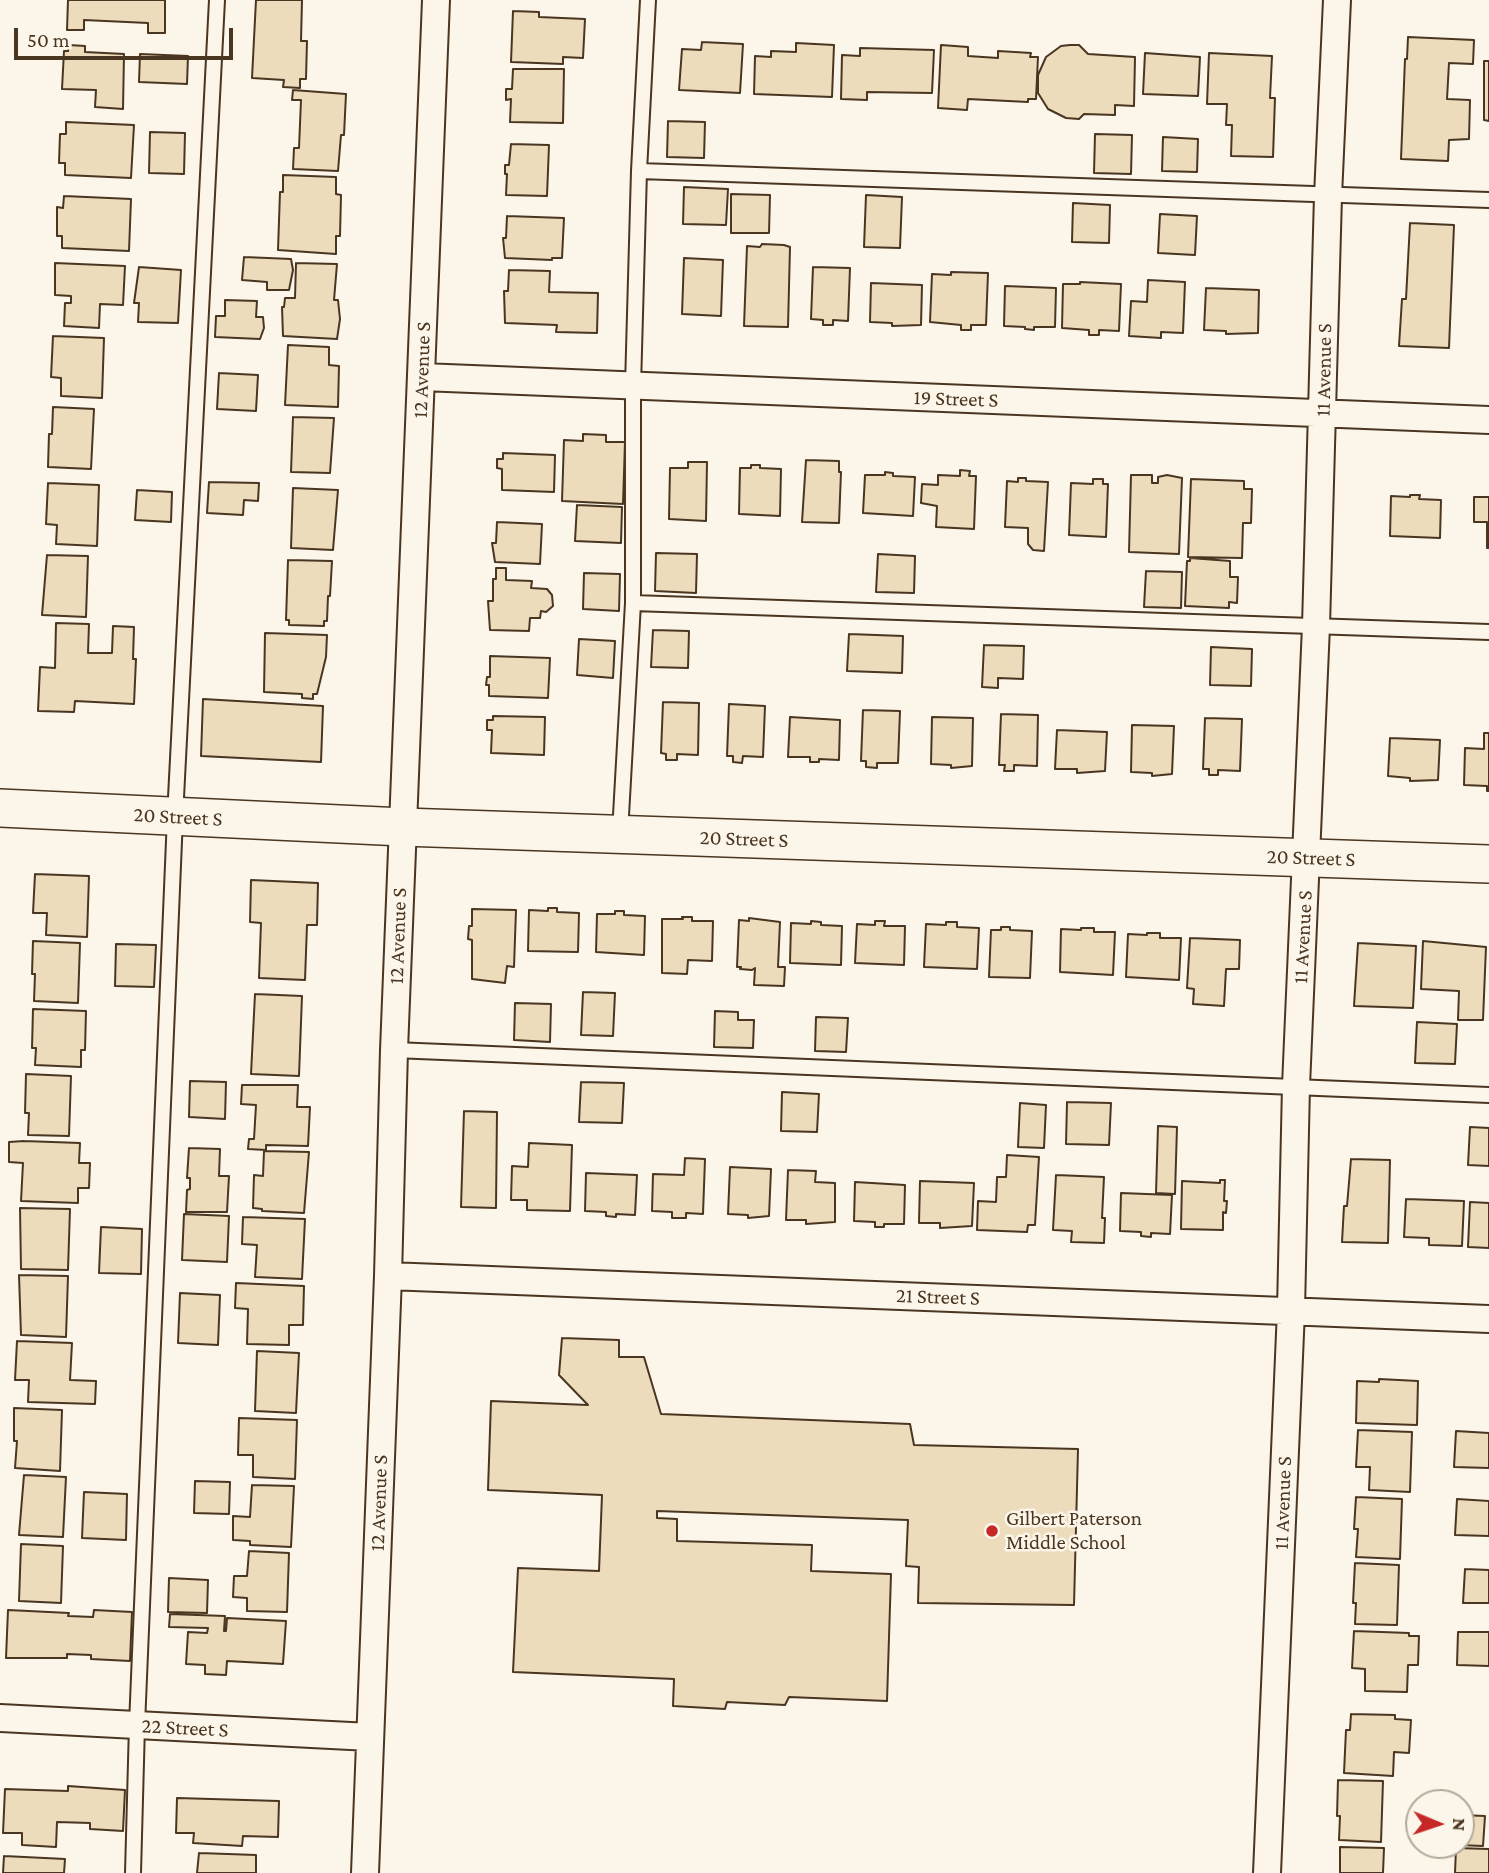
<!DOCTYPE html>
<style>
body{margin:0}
#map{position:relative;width:1489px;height:1873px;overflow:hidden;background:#fbf6e9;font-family:"Crimson Pro",serif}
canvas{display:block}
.north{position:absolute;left:1405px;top:1789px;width:70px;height:70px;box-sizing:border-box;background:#fbf6e9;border:2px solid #b4a999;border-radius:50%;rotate:92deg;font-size:19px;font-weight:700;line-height:28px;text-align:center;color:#4a3520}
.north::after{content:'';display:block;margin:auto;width:24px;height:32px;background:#c62828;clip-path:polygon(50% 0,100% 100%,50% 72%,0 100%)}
.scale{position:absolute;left:14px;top:28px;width:219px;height:32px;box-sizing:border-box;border:4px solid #4a3520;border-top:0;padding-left:9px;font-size:21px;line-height:24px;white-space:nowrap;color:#4a3520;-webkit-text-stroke:5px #fbf6e9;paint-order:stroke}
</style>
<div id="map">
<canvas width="1489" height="1873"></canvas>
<div class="north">N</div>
<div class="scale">50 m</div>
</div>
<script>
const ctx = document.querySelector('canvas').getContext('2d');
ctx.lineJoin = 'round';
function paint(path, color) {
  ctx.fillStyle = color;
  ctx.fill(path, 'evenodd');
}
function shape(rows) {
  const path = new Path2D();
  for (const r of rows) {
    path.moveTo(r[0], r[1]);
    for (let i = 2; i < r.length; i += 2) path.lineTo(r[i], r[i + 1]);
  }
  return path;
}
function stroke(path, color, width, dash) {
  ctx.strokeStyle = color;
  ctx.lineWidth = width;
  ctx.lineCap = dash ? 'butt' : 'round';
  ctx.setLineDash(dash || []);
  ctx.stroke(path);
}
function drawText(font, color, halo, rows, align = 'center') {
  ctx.font = font + ' "Crimson Pro",serif';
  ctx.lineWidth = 5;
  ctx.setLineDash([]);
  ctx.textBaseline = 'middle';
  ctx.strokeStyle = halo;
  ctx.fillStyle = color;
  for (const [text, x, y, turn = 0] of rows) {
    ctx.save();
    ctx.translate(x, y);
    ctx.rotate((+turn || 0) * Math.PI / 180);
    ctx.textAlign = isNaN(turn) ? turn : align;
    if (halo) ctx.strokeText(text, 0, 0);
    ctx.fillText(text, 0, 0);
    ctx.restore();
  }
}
const building = shape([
 [68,0,165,0,165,33,148,33,148,23,84,20,84,30,67,30,68,0],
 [256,0,302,0,301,41,307,41,306,79,300,79,300,88,283,87,284,80,252,78,256,0],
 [513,11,539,12,539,17,585,19,583,58,563,57,563,64,511,62,513,11],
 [1408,37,1474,40,1473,64,1449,63,1447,99,1470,100,1469,139,1449,140,1448,161,1401,159,1405,59,1407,59,1408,37],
 [702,42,743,44,740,93,679,90,682,49,701,50,702,42],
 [796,43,834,45,832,97,754,94,755,56,771,57,771,51,796,52,796,43],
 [69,45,85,46,85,52,124,54,123,109,95,107,96,90,62,89,64,51,68,51,69,45],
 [941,45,968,47,968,56,998,58,998,51,1031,53,1030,57,1038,57,1036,99,1028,99,1028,102,968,99,967,110,938,108,941,45],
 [1070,45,1079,45,1088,54,1135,57,1134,106,1115,105,1115,115,1084,114,1079,119,1066,118,1048,109,1038,93,1038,75,1046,57,1061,46,1070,45],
 [860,48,934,50,932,93,867,92,867,100,841,99,842,55,860,56,860,48],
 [1145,53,1200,57,1198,96,1143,94,1145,53],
 [1209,53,1272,56,1270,98,1275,98,1273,157,1231,156,1232,125,1226,125,1227,104,1207,104,1209,53],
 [140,54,188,56,187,84,139,82,140,54],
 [1484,61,1489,61,1489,121,1484,120,1484,61],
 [513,69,564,69,563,123,510,122,511,99,506,100,506,89,512,89,513,69],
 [293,90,346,94,344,135,341,135,338,171,293,169,294,148,299,148,301,100,292,100,293,90],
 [668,121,705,122,704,158,667,157,668,121],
 [66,122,134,125,131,178,65,175,65,163,59,163,60,134,66,134,66,122],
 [150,132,185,133,184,174,149,173,150,132],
 [1095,134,1132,135,1131,174,1094,173,1095,134],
 [1163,137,1198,139,1197,172,1162,171,1163,137],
 [511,144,549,145,547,196,506,195,507,174,505,174,505,165,509,165,511,144],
 [283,175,336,177,336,194,341,195,340,236,336,236,336,254,278,250,280,192,283,192,283,175],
 [684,187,728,189,726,225,683,224,684,187],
 [731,194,770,195,769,233,731,233,731,194],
 [866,195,902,197,900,248,864,247,866,195],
 [64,196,131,199,129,251,62,248,62,236,57,236,57,207,63,208,64,196],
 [1073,203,1110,205,1109,243,1072,242,1073,203],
 [1160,214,1197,216,1195,255,1158,253,1160,214],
 [507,216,564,218,562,258,552,258,552,260,505,258,503,238,506,238,507,216],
 [1410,223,1454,225,1449,348,1399,346,1402,299,1406,299,1410,223],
 [762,244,784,245,790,247,788,327,744,326,747,246,760,247,762,244],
 [244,257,291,259,293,270,289,290,267,290,267,282,242,280,244,257],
 [684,258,723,260,721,316,682,314,684,258],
 [55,263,125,266,123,305,100,304,99,328,64,326,65,303,71,303,71,296,55,295,55,263],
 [296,263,337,264,334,300,338,300,340,319,337,339,283,336,282,307,284,307,285,298,295,298,296,263],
 [139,267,181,270,178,323,138,322,139,303,134,303,139,267],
 [813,267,850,268,848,321,833,320,833,325,823,325,823,320,811,319,813,267],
 [509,270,550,271,549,292,598,293,597,333,556,332,557,325,505,323,504,291,508,291,509,270],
 [951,272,988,273,986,325,971,325,971,330,961,330,961,325,930,322,932,274,951,275,951,272],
 [1148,280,1185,282,1183,333,1161,332,1161,338,1129,336,1131,301,1147,302,1148,280],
 [1080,282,1121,284,1119,331,1099,330,1099,335,1089,335,1089,330,1062,328,1063,284,1080,284,1080,282],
 [871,283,922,285,921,325,892,326,892,323,870,322,871,283],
 [1005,286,1056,288,1055,327,1034,327,1034,330,1025,329,1025,327,1004,326,1005,286],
 [1206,288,1259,290,1258,333,1226,334,1226,331,1204,330,1206,288],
 [225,300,257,301,256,317,263,317,264,328,260,339,215,337,216,316,225,316,225,300],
 [53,336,104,338,102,398,61,396,61,378,51,377,53,336],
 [288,345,329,347,329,365,339,366,338,407,285,405,288,345],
 [219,373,258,375,256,411,217,409,219,373],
 [53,407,94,409,91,469,48,467,49,434,52,434,53,407],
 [293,417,334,418,330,473,291,472,293,417],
 [583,434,606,435,606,442,625,442,623,504,562,501,564,440,583,441,583,434],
 [503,453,555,455,554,492,502,490,502,469,497,468,497,459,503,459,503,453],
 [806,460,839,461,839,472,841,472,839,523,802,522,806,460],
 [688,462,707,462,706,521,669,519,670,468,688,468,688,462],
 [751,465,760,465,760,468,781,469,780,516,739,514,740,468,751,468,751,465],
 [960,470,970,471,969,476,976,476,974,529,936,527,937,506,921,503,922,484,938,485,938,475,960,476,960,470],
 [885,472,893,473,893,476,915,477,913,516,863,513,865,475,885,475,885,472],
 [1131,475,1152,475,1152,483,1158,483,1158,477,1167,475,1182,478,1179,554,1129,552,1131,475],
 [1018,478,1026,478,1026,481,1048,482,1044,551,1033,550,1028,544,1028,528,1005,527,1007,481,1018,482,1018,478],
 [1093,479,1103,479,1103,484,1108,484,1106,537,1069,535,1071,483,1093,484,1093,479],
 [1191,479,1244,481,1244,489,1252,489,1251,523,1243,523,1242,558,1188,557,1191,479],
 [209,482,259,483,258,501,244,500,243,515,207,513,209,482],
 [48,483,99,485,97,546,56,544,57,525,46,524,48,483],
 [293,488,338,490,333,550,291,548,293,488],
 [137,490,172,492,171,522,135,520,137,490],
 [1410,495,1420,495,1419,499,1441,500,1440,538,1390,536,1391,496,1410,497,1410,495],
 [1474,497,1489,497,1489,548,1487,548,1487,522,1474,522,1474,497],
 [577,505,622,507,621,543,575,541,577,505],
 [497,522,542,524,540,564,495,562,492,543,496,543,497,522],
 [656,553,697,554,696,593,655,591,656,553],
 [878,554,915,556,914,593,876,592,878,554],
 [47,555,88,556,86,617,42,615,47,555],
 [1190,558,1230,561,1230,577,1238,577,1237,603,1229,602,1229,608,1185,606,1187,561,1190,561,1190,558],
 [288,560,332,561,330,596,328,596,327,621,324,621,324,626,289,625,289,620,286,620,288,560],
 [496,568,506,568,506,580,532,581,531,588,547,589,552,595,553,606,546,612,541,611,540,618,530,618,529,631,490,630,488,601,493,601,493,579,496,579,496,568],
 [1146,571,1182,572,1181,608,1144,607,1146,571],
 [584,573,620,574,619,611,583,609,584,573],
 [56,623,89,624,88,653,112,653,113,626,134,627,133,659,136,659,134,704,75,701,74,712,38,711,40,667,55,668,56,623],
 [653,630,689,631,688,668,651,667,653,630],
 [265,633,327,635,326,657,317,694,313,694,313,699,302,698,302,694,264,692,265,633],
 [849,634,903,636,902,673,847,671,849,634],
 [579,639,615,641,613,678,577,675,579,639],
 [984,645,1024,646,1023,679,998,678,998,688,982,687,984,645],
 [1211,647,1252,649,1251,686,1210,685,1211,647],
 [490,656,550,658,548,698,489,696,489,685,486,685,487,677,490,677,490,656],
 [203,699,323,706,321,762,201,756,203,699],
 [663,702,699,703,698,755,677,754,677,760,666,760,666,754,661,753,663,702],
 [729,704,765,706,763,757,743,756,742,763,733,762,733,756,727,756,729,704],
 [863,710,900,711,898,763,877,763,877,768,866,767,866,761,861,761,863,710],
 [1001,714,1038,715,1037,766,1014,765,1014,771,1004,771,1005,765,999,765,1001,714],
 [493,716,545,717,544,755,491,753,492,730,487,730,487,720,493,720,493,716],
 [790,717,840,720,839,760,819,759,819,762,810,762,810,757,788,757,790,717],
 [932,717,973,718,972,766,951,768,951,765,931,764,932,717],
 [1205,718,1242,719,1240,771,1218,770,1218,775,1209,775,1209,769,1203,769,1205,718],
 [1132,725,1174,726,1172,774,1152,776,1152,773,1131,772,1132,725],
 [1057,730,1107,732,1105,771,1077,773,1077,769,1055,769,1057,730],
 [1484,733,1489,733,1489,791,1487,791,1487,786,1464,785,1465,748,1484,749,1484,733],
 [1390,738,1440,740,1438,780,1410,781,1410,778,1388,776,1390,738],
 [35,874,89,876,87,937,46,935,47,913,33,913,35,874],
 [251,880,318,883,317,925,307,925,305,980,259,978,261,923,250,922,251,880],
 [548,908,557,908,557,912,579,913,578,952,528,951,529,910,548,911,548,908],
 [472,909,516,910,514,967,507,966,505,983,472,979,472,940,468,939,469,926,472,926,472,909],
 [615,911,624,911,624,915,645,916,644,955,596,952,597,914,615,914,615,911],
 [682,917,692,917,692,921,713,921,712,961,688,960,687,974,662,973,662,919,683,919,682,917],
 [749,918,780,922,778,967,785,967,784,986,754,985,755,968,752,970,740,969,741,967,737,967,739,920,749,921,749,918],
 [811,921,821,922,821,925,842,926,841,965,790,963,791,923,811,924,811,921],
 [875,921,885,921,884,926,905,926,904,965,855,963,857,924,875,925,875,921],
 [946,922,957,922,957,927,979,928,977,969,924,967,926,924,946,925,946,922],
 [1001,927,1010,927,1010,930,1032,931,1030,978,989,977,991,930,1001,930,1001,927],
 [1081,928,1094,928,1094,932,1115,932,1113,975,1060,972,1061,929,1081,930,1081,928],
 [1147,933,1160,933,1160,938,1181,938,1179,980,1126,977,1128,934,1147,935,1147,933],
 [1190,938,1240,940,1239,969,1226,969,1224,1006,1193,1004,1194,989,1187,988,1190,938],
 [33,941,80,943,78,1003,34,1001,35,974,32,974,33,941],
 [1423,941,1486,947,1483,1020,1458,1020,1459,991,1421,989,1423,941],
 [1358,943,1416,946,1413,1008,1354,1006,1358,943],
 [116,944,156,945,154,987,115,986,116,944],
 [583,992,615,993,613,1036,581,1035,583,992],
 [255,994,302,996,299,1076,251,1074,255,994],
 [515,1003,551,1004,550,1042,514,1040,515,1003],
 [33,1009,86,1011,85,1050,81,1050,81,1067,35,1065,36,1048,32,1048,33,1009],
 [715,1011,738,1012,738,1020,754,1020,753,1048,714,1047,715,1011],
 [816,1017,848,1018,846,1052,815,1051,816,1017],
 [1417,1022,1457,1024,1455,1064,1415,1063,1417,1022],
 [26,1074,71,1076,69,1136,28,1135,29,1113,25,1113,26,1074],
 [190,1081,226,1082,225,1119,189,1117,190,1081],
 [581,1082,624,1083,622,1123,579,1122,581,1082],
 [242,1085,298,1085,297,1107,310,1107,308,1146,266,1145,266,1150,248,1149,249,1139,254,1139,256,1105,241,1104,242,1085],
 [782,1092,819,1094,817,1132,781,1131,782,1092],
 [1067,1102,1111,1103,1109,1145,1066,1144,1067,1102],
 [1020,1103,1046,1105,1044,1148,1018,1147,1020,1103],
 [464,1111,497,1112,496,1208,461,1207,464,1111],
 [1158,1126,1177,1127,1175,1194,1156,1193,1158,1126],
 [1470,1127,1489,1128,1489,1166,1468,1165,1470,1127],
 [24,1141,80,1143,79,1163,90,1163,89,1188,78,1188,78,1203,21,1201,23,1163,9,1162,9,1142,24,1141],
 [529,1143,572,1145,570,1211,527,1210,527,1200,511,1200,512,1166,528,1167,529,1143],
 [189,1148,220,1149,219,1176,229,1176,227,1212,186,1212,187,1190,190,1189,190,1178,187,1178,189,1148],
 [264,1151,309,1152,304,1213,262,1211,262,1209,253,1208,254,1175,263,1176,264,1151],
 [1007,1155,1039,1157,1035,1225,1028,1225,1027,1232,977,1230,978,1201,996,1202,997,1177,1006,1177,1007,1155],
 [685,1158,705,1159,703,1214,686,1213,686,1218,672,1218,672,1212,652,1211,653,1174,684,1175,685,1158],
 [1351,1159,1390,1160,1388,1243,1342,1242,1344,1206,1347,1206,1351,1159],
 [730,1167,771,1169,769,1216,748,1218,748,1215,728,1214,730,1167],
 [788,1170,816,1171,815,1182,835,1183,835,1222,806,1224,806,1220,786,1220,788,1170],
 [586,1173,637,1175,635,1215,616,1214,616,1217,606,1216,606,1212,585,1211,586,1173],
 [1056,1175,1104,1177,1102,1218,1105,1218,1104,1243,1071,1242,1072,1231,1053,1230,1056,1175],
 [1220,1180,1225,1180,1224,1201,1227,1201,1226,1213,1223,1212,1223,1230,1181,1229,1182,1181,1220,1183,1220,1180],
 [920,1181,974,1183,972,1226,940,1228,940,1223,919,1223,920,1181],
 [855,1182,905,1185,904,1224,884,1224,884,1227,875,1227,875,1222,854,1221,855,1182],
 [1121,1193,1172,1195,1170,1234,1151,1233,1151,1237,1141,1236,1141,1232,1120,1231,1121,1193],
 [1406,1199,1464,1201,1462,1246,1429,1245,1429,1238,1404,1237,1406,1199],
 [1470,1202,1489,1203,1489,1248,1468,1247,1470,1202],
 [20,1208,70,1209,68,1270,21,1269,20,1208],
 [184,1214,229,1216,227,1262,182,1260,184,1214],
 [243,1217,305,1219,302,1279,255,1277,257,1245,242,1244,243,1217],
 [101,1227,142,1229,141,1274,99,1273,101,1227],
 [19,1275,68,1276,66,1337,21,1335,19,1275],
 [236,1283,304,1286,303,1325,289,1325,289,1345,247,1344,248,1309,235,1308,236,1283],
 [180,1293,220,1295,218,1345,178,1343,180,1293],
 [562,1338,619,1340,619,1357,644,1357,661,1414,910,1424,914,1445,1078,1449,1074,1605,918,1603,919,1567,906,1566,908,1520,657,1511,657,1518,677,1519,677,1541,812,1545,811,1571,891,1574,887,1701,789,1697,785,1705,727,1702,725,1709,673,1706,674,1679,513,1672,518,1568,599,1571,602,1495,488,1490,491,1401,588,1405,559,1375,562,1338],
 [17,1341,72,1343,70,1380,96,1381,95,1404,28,1402,29,1380,15,1380,17,1341],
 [257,1351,299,1353,296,1413,255,1411,257,1351],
 [1379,1379,1418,1381,1417,1425,1356,1423,1357,1381,1379,1382,1379,1379],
 [14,1408,62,1410,60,1471,15,1468,17,1441,14,1441,14,1408],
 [239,1418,297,1420,295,1479,253,1477,253,1455,238,1455,239,1418],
 [1358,1430,1412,1432,1410,1492,1369,1490,1370,1467,1356,1467,1358,1430],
 [1456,1431,1489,1433,1489,1468,1454,1467,1456,1431],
 [24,1475,66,1477,63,1537,19,1535,24,1475],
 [195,1481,230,1482,229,1514,194,1513,195,1481],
 [252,1485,294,1486,291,1547,250,1545,250,1541,233,1540,233,1516,250,1517,252,1485],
 [84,1492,127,1494,126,1540,82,1538,84,1492],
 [1356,1497,1402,1499,1400,1559,1356,1557,1358,1529,1354,1529,1356,1497],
 [1457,1499,1489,1501,1489,1536,1455,1535,1457,1499],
 [21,1544,63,1546,61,1603,19,1601,21,1544],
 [249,1551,289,1553,287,1612,247,1611,247,1598,233,1597,234,1576,247,1576,249,1551],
 [1355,1563,1399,1565,1397,1625,1355,1624,1356,1603,1353,1603,1355,1563],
 [1465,1569,1489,1570,1489,1603,1463,1603,1465,1569],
 [169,1578,208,1580,207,1613,168,1612,169,1578],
 [8,1610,69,1613,68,1616,93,1617,94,1610,132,1612,130,1661,91,1659,91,1655,67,1654,67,1658,6,1658,8,1610],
 [170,1614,225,1616,224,1631,226,1631,227,1618,286,1621,283,1664,227,1661,226,1675,205,1674,205,1665,186,1664,188,1632,207,1633,208,1628,169,1627,170,1614],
 [1354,1631,1409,1633,1409,1636,1419,1636,1418,1665,1408,1665,1407,1692,1365,1691,1365,1669,1352,1668,1354,1631],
 [1458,1632,1489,1632,1489,1666,1457,1665,1458,1632],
 [1351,1714,1395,1715,1395,1719,1411,1720,1409,1753,1394,1752,1393,1776,1344,1773,1346,1730,1350,1730,1351,1714],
 [1338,1780,1383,1781,1381,1842,1339,1840,1340,1816,1337,1816,1338,1780],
 [68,1786,125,1790,123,1831,90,1829,90,1823,57,1822,56,1847,22,1845,22,1833,3,1833,5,1789,68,1791,68,1786],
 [177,1798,279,1801,278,1837,243,1836,242,1846,193,1843,194,1833,176,1833,177,1798],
 [1461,1815,1485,1816,1483,1846,1459,1845,1461,1845,1461,1815],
 [1340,1847,1384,1848,1383,1873,1340,1873,1340,1847],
 [1456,1848,1489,1849,1489,1873,1455,1873,1456,1848],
 [199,1853,256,1855,256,1873,197,1873,199,1853],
 [4,1856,65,1859,64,1873,3,1873,4,1856]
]);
const lane = shape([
 [639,171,1489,200],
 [633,603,1489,632],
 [620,833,633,603,633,386,639,171,648,0],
 [394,1050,1489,1095],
 [133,1873,137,1725,175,817,217,0]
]);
const street = shape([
 [422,377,1489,420],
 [388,1276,1489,1319],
 [0,1718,370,1737],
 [365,1873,388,1276,394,1050,436,0],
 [1267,1873,1291,1310,1296,1086,1316,626,1328,196,1337,0]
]);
const secondary = shape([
 [0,808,403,827,1489,864]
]);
const markers = [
 [992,1531,7,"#c62828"]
];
const streetNames = [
 ["12 Avenue S",422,370,-88],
 ["11 Avenue S",1324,370,-89],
 ["19 Street S",956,399,2],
 ["20 Street S",178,817,3],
 ["20 Street S",744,839,2],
 ["20 Street S",1311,858,2],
 ["12 Avenue S",398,936,-88],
 ["11 Avenue S",1303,937,-87],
 ["21 Street S",938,1297,2],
 ["12 Avenue S",379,1503,-88],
 ["11 Avenue S",1283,1503,-88],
 ["22 Street S",185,1728,3]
];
const poiNames = [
 ["Gilbert Paterson",1006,1519],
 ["Middle School",1006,1543]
];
paint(building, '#ecdcbc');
stroke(building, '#4a3520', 2);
stroke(lane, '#4a3520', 18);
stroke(street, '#4a3520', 30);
stroke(secondary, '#4a3520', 40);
stroke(lane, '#fbf6e9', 14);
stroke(street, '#fbf6e9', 26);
stroke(secondary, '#fbf6e9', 37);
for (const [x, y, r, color] of markers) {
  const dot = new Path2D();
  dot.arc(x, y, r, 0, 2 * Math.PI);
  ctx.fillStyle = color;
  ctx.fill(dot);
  stroke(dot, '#fbf6e9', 2.5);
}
drawText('21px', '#4a3520', '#fbf6e9', streetNames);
drawText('21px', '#4a3520', '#fbf6e9', poiNames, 'left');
</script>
